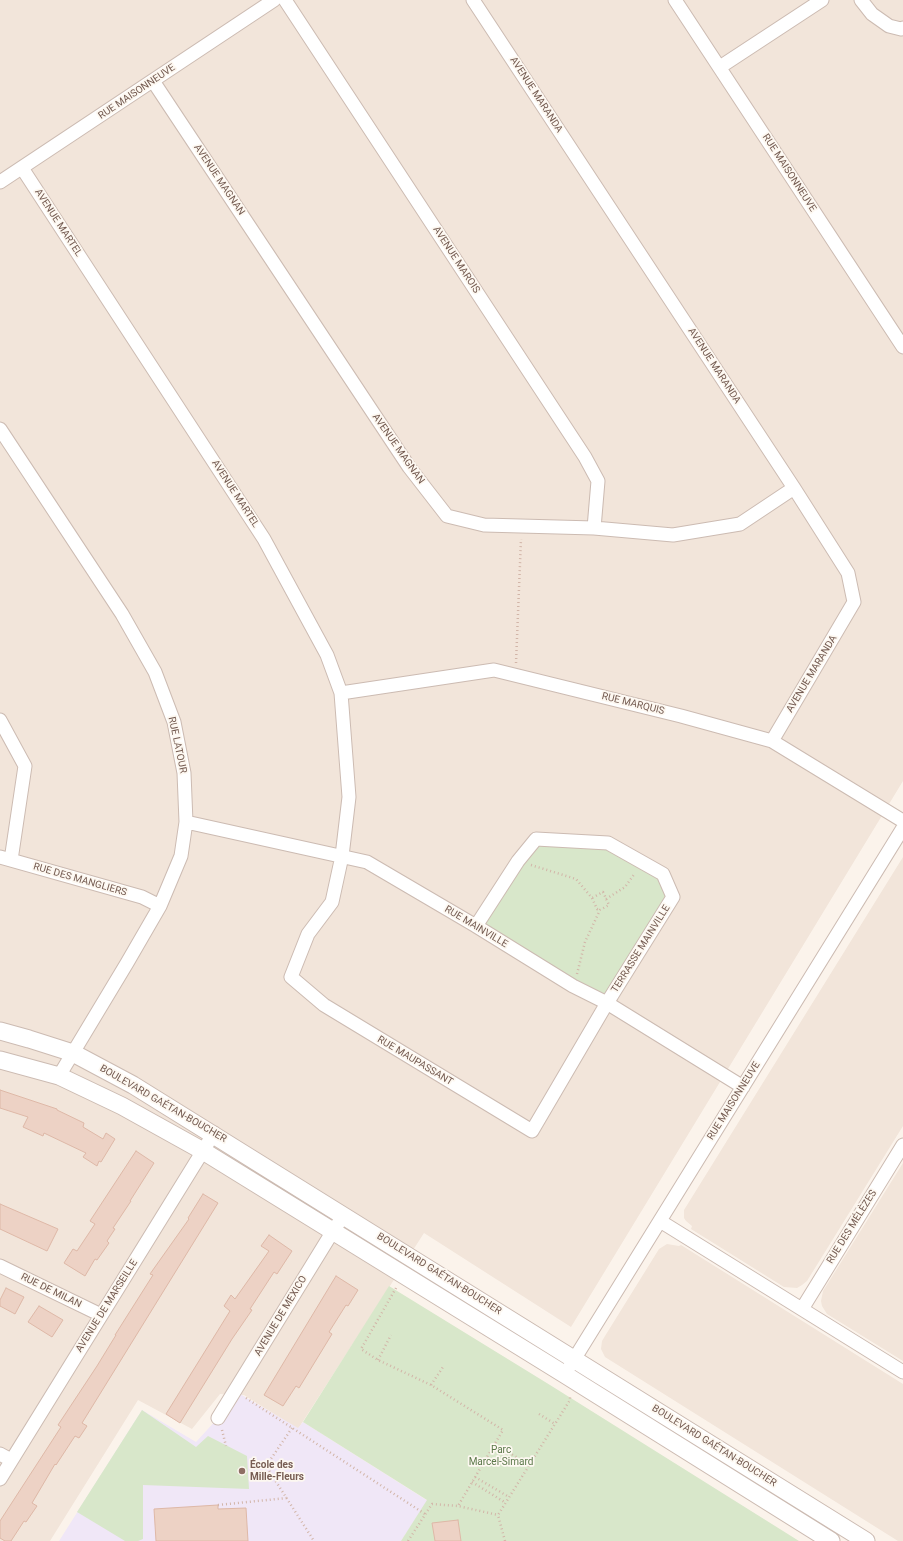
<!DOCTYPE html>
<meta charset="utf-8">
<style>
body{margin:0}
canvas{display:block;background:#fbf3eb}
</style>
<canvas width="903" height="1541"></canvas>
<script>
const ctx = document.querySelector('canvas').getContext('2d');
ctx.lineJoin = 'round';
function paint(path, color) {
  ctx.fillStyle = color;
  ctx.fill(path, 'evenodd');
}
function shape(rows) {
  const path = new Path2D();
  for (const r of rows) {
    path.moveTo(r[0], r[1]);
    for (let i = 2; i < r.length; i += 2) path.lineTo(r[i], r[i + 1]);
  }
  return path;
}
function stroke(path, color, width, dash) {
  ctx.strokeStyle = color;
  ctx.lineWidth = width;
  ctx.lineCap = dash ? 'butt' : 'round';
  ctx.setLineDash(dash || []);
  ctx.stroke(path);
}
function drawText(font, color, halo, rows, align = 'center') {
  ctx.font = font + ' Roboto,sans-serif';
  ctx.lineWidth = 3.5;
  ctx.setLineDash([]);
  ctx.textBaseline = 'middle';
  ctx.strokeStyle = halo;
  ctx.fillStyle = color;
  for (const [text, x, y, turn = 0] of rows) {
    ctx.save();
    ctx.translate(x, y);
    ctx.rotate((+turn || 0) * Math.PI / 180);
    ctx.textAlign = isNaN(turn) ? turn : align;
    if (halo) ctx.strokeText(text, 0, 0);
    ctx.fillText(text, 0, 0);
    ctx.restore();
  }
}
const residential = shape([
 [0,0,903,0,903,781,571,1327,424,1233,298,1429,244,1395,220,1394,192,1429,138,1400,50,1541,0,1541],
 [903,857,903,1126,807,1281,802,1285,797,1288,784,1287,691,1229,692,1226,686,1221,684,1218,684,1210],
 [903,1163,903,1361,827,1314,822,1306,821,1301,823,1291],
 [667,1244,679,1246,681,1245,903,1384,903,1541,898,1541,605,1357,601,1349,602,1341,605,1336,659,1249]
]);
const education = shape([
 [235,1391,298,1428,303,1422,428,1501,401,1541,59,1541,142,1410,196,1442,218,1418]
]);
const green = shape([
 [536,839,608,843,663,874,673,897,607,1003,476,926],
 [389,1286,550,1385,799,1541,401,1541,427,1500,303,1422],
 [142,1410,196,1447,208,1436,247,1456,249,1489,143,1485,143,1539,138,1541,125,1541,77,1512]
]);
const building = shape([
 [0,1090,57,1109,57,1110,84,1123,83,1127,103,1139,106,1133,115,1139,101,1162,99,1161,97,1166,83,1157,86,1153,44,1133,43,1136,23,1127,28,1117,0,1108,0,1090],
 [136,1151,154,1163,130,1201,131,1201,113,1228,115,1229,107,1241,109,1243,97,1260,95,1259,85,1276,64,1263,73,1249,77,1251,95,1224,90,1221,136,1151],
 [203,1194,218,1203,82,1423,87,1426,79,1438,75,1436,56,1465,55,1464,32,1503,37,1506,26,1522,24,1521,11,1541,5,1541,0,1538,0,1521,61,1427,58,1425,97,1366,116,1335,115,1335,153,1275,150,1274,189,1219,188,1218,203,1194],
 [0,1204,58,1229,47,1251,0,1229,0,1204],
 [269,1235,292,1251,277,1274,274,1272,250,1309,252,1310,232,1339,180,1423,166,1414,230,1311,224,1306,231,1295,235,1299,269,1251,261,1246,269,1235],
 [336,1276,358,1290,348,1306,346,1305,329,1332,332,1334,299,1388,296,1386,283,1406,264,1395,336,1276],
 [6,1288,24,1297,15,1314,0,1306,0,1300,6,1288],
 [39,1306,63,1320,52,1337,28,1322,39,1306],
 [218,1505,218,1509,246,1508,248,1541,156,1541,154,1509,218,1505],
 [458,1520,461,1541,435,1541,432,1523,458,1520]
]);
const path = shape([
 [516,663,521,539],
 [531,865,576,879,592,898,597,909,600,910],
 [606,899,625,887,635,873],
 [577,974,585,942,600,910,609,905,603,892,592,898],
 [396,1288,361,1349,378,1360,431,1385,503,1430,458,1506],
 [378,1360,391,1335],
 [431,1385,443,1367],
 [246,1398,425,1514],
 [539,1414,555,1424],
 [292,1428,266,1466,314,1541],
 [222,1430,226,1446],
 [495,1444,529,1465],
 [475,1477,509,1497],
 [472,1482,506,1503],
 [218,1505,287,1498],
 [408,1541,432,1504,458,1506,498,1515],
 [505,1541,498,1515,570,1400,570,1396]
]);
const minor = shape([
 [285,0,585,457,598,481,594,528],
 [473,0,794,488,848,573,854,602,772,741],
 [675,0,903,347],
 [861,0,872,14,889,26,901,29,903,28],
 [720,67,822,0],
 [153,81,409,467,447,516,484,525,594,528,673,535,740,524,794,488],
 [22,168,264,539,327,655,341,693,349,797,342,856,332,902,308,934,291,977,324,1005,532,1131,607,1003,673,897,663,874,608,843,536,839,518,861,476,926],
 [0,182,274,0],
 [0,429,122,614,155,672,174,722,184,773,186,822,181,856,160,906,127,963,59,1076],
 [341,693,494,670,681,716,772,741,903,821],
 [0,720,25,766,11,860],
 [186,822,367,862,476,926,573,986,607,1003,743,1087],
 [0,857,142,897,160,906],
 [660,1221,903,1372],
 [0,1266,101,1315],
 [802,1309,903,1145],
 [570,1366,903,828],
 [218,1418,333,1231,344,1215],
 [0,1454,11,1460],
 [0,1479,214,1133]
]);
const tertiary = shape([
 [0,1031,29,1039,73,1053,133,1085,866,1541],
 [0,1060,59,1076,122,1106,203,1151,564,1374,831,1541]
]);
const markers = [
 [242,1471,4,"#8d6e63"]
];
const streetNames = [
 ["RUE MAISONNEUVE",137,92,-34],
 ["AVENUE MARANDA",536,95,57],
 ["RUE MAISONNEUVE",789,173,57],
 ["AVENUE MAGNAN",219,180,56],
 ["AVENUE MARTEL",58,223,57],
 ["AVENUE MAROIS",456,260,57],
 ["AVENUE MARANDA",714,366,57],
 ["AVENUE MAGNAN",398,449,55],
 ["AVENUE MARTEL",235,494,57],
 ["AVENUE MARANDA",812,674,-59],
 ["RUE MARQUIS",633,704,14],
 ["RUE LATOUR",177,745,78],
 ["RUE DES MANGLIERS",80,880,16],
 ["RUE MAINVILLE",476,927,31],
 ["TERRASSE MAINVILLE",641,949,-58],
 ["RUE MAUPASSANT",415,1061,31],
 ["RUE MAISONNEUVE",734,1101,-58],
 ["BOULEVARD GAÉTAN-BOUCHER",163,1104,30],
 ["RUE DES MÉLÈZES",852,1227,-58],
 ["BOULEVARD GAÉTAN-BOUCHER",439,1274,32],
 ["RUE DE MILAN",51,1291,26],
 ["AVENUE DE MARSEILLE",107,1306,-58],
 ["AVENUE DE MEXICO",281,1316,-59],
 ["BOULEVARD GAÉTAN-BOUCHER",714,1446,32]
];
const parkNames = [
 ["Parc",501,1450],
 ["Marcel-Simard",501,1462]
];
const educationNames = [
 ["École des",250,1465],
 ["Mille-Fleurs",250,1477]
];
paint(residential, '#f2e5da');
paint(education, '#f0e7f7');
paint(green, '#d8e7ca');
paint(building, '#edd2c5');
stroke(building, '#deb8a7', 1);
stroke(minor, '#ccbbb2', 15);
stroke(tertiary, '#ccbbb2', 19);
stroke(path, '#d2b5a8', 2.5, [1, 3]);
stroke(minor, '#fff', 13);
stroke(tertiary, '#fff', 17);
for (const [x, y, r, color] of markers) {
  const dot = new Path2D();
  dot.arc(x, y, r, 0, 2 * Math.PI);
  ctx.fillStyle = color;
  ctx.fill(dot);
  stroke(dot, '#fdf8f1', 1.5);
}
drawText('10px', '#735a50', '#fdf8f1', streetNames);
drawText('10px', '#5b784a', '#fdf8f1', parkNames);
drawText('bold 10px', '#785e54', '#fdf8f1', educationNames, 'left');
</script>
